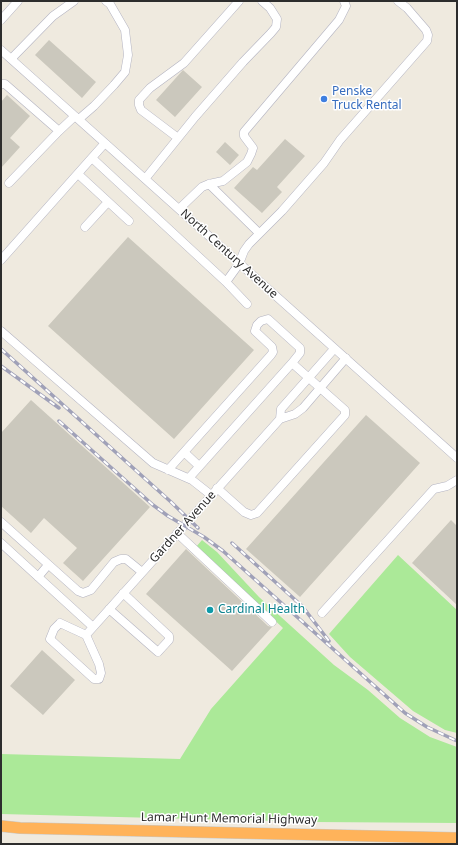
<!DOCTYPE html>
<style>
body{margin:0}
#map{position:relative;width:458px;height:845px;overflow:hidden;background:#efeadf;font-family:"Noto Sans",sans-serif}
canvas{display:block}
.frame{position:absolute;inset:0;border:2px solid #2d2d2d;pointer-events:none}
</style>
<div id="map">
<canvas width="458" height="845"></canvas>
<div class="frame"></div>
</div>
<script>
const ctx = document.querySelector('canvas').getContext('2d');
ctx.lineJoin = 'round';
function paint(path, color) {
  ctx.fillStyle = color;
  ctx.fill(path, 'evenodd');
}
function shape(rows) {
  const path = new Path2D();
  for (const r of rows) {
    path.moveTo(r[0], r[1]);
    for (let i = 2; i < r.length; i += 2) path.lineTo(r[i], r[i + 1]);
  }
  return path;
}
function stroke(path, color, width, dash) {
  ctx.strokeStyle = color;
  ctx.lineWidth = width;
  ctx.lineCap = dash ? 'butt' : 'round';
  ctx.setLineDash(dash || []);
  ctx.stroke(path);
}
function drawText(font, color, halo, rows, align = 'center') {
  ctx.font = font + ' "Noto Sans",sans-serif';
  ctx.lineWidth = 3;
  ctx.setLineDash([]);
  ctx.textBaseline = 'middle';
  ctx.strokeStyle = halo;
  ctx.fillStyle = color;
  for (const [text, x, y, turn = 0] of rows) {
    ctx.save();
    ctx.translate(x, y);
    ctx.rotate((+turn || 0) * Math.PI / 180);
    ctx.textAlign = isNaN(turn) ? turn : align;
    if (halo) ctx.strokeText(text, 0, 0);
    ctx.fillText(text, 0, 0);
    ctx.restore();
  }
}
const green = shape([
 [202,540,217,552,259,597,334,665,368,690,400,718,430,737,457,747,457,823,314,822,1,814,1,754,180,759,211,709,283,628,196,547],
 [398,555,457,610,457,733,445,730,413,711,350,657,329,634]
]);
const building = shape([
 [49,40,96,82,82,98,35,55],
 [183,70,202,87,175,117,156,100],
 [7,95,30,116,10,138,20,147,1,168,1,102],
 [285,139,305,156,277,187,282,192,262,213,234,188,253,167,257,170],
 [225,142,239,155,230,165,216,152],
 [128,237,254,350,174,439,48,326],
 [31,400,150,507,83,581,63,563,77,548,44,518,31,533,1,506,1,433],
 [366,415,420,463,300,597,246,549],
 [451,520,457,526,457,605,412,563],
 [186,549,268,626,272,627,232,671,146,594],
 [42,650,75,680,43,715,10,686]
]);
const minor = shape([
 [1,20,18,1],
 [1,50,457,458],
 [11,59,53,16,74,1],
 [1,84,5,84,59,131,75,116],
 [79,119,94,106,114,85,125,72,128,55,125,30,110,4,106,1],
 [178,138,141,110,139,105,139,100,150,88,184,63,239,1],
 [92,158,226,282,239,264,244,251,249,244,282,211,324,163,340,140,427,41,428,35,426,30,407,8,398,1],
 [78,174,129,221],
 [145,179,195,117,243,62,271,33,276,27,277,19,270,8,262,1],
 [9,183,59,131],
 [209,184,259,233],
 [179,209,202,187,209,184,223,181,247,162,251,154,253,148,244,136,244,132,339,20,346,6,344,1],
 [85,227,108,202],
 [1,260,105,143],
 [226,282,247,304],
 [1,331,153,463,192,480,211,495],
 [280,419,295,414,303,408,346,358],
 [184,452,199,466],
 [168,470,271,355,273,352,272,347,255,331,257,325,261,321,268,319,300,348,300,353,292,363,345,410,345,415,257,513,251,515,244,512,217,488],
 [189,478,292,363],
 [1,522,78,591,83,593,91,590,114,562,121,559,126,559,142,572],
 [177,533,272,622],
 [1,543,93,627],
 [38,577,48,565],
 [109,609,158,652,169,640,169,636,123,593],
 [322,613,434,489,447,486,457,480],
 [60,623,86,635,99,664,101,673,99,679,94,679,50,639,54,629,60,623],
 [86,635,280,419,281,409,334,349]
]);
const highway = shape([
 [1,826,20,828,457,838]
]);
const rail = shape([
 [1,349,171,502,198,528],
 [1,366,59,408],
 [59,421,153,505,168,516,204,537,223,551,405,713,427,727,457,741],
 [232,543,302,606,329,641]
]);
const markers = [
 [324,99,4,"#3f7fe0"],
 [210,610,4,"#0f9aa8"]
];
const shopNames = [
 ["Penske",332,92],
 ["Truck Rental",332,106]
];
const streetNames = [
 ["North Century Avenue",229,254,42],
 ["Gardner Avenue",183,527,-48],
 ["Lamar Hunt Memorial Highway",229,819,1]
];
const cultureNames = [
 ["Cardinal Health",218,610]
];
paint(green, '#abe998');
paint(building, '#cbc8bd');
stroke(minor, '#b3b3c1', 9);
stroke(highway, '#c8c8c8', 12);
stroke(minor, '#fff', 8);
stroke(highway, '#ffb35a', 11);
stroke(rail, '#a0a1b8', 3.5);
stroke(rail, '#fff', 2, [6]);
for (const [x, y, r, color] of markers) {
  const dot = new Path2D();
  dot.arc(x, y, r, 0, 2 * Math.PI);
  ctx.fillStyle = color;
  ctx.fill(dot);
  stroke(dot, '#fff', 1.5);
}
drawText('12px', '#366cbe', '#fff', shopNames, 'left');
drawText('12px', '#2d2d2d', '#fff', streetNames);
drawText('12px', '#0d838f', '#fff', cultureNames, 'left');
</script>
